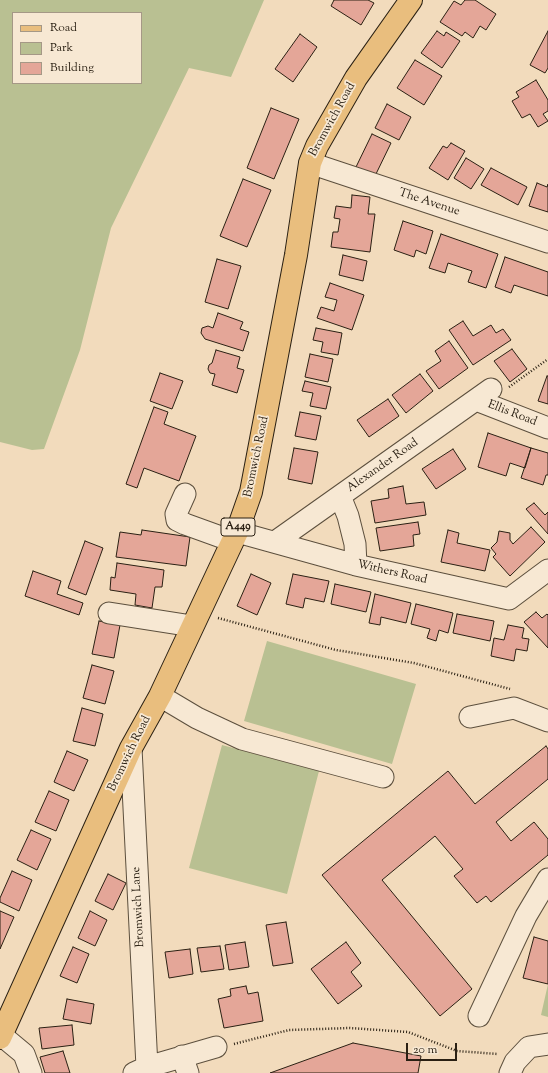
<!DOCTYPE html>
<style>
body{margin:0}
#map{position:relative;width:548px;height:1073px;overflow:hidden;background:#f2dbbc;font-family:"Sorts Mill Goudy",serif}
canvas{display:block}
.legend{position:absolute;left:12px;top:12px;width:130px;height:72px;box-sizing:border-box;background:#f7e8d3;border:1px solid #a59886;margin:0;padding:5px 7px;list-style:none;font-size:12px;color:#2a2013}
.legend li{display:flex;align-items:center;gap:8px;height:20px}
.legend b{width:20px;border:1px solid #a59886}
.scale{position:absolute;left:406px;top:1043px;width:51px;height:18px;box-sizing:border-box;border:2px solid #2a2013;border-top:0;padding-left:5px;font-size:12px;line-height:14px;white-space:nowrap;color:#2a2013;-webkit-text-stroke:3px #f7e8d3;paint-order:stroke}
</style>
<div id="map">
<canvas width="548" height="1073"></canvas>
<ul class="legend">
<li><b style="height:5px;background:#e9be7e"></b>Road</li>
<li><b style="height:11px;background:#b9c092"></b>Park</li>
<li><b style="height:11px;background:#e4a698"></b>Building</li>
</ul>
<div class="scale">20 m</div>
</div>
<script>
const ctx = document.querySelector('canvas').getContext('2d');
ctx.lineJoin = 'round';
function paint(path, color) {
  ctx.fillStyle = color;
  ctx.fill(path, 'evenodd');
}
function shape(rows) {
  const path = new Path2D();
  for (const r of rows) {
    path.moveTo(r[0], r[1]);
    for (let i = 2; i < r.length; i += 2) path.lineTo(r[i], r[i + 1]);
  }
  return path;
}
function stroke(path, color, width, dash) {
  ctx.strokeStyle = color;
  ctx.lineWidth = width;
  ctx.lineCap = dash ? 'butt' : 'round';
  ctx.setLineDash(dash || []);
  ctx.stroke(path);
}
function drawText(font, color, halo, rows, align = 'center') {
  ctx.font = font + ' "Sorts Mill Goudy",serif';
  ctx.lineWidth = 3.5;
  ctx.setLineDash([]);
  ctx.textBaseline = 'middle';
  ctx.strokeStyle = halo;
  ctx.fillStyle = color;
  for (const [text, x, y, turn = 0] of rows) {
    ctx.save();
    ctx.translate(x, y);
    ctx.rotate((+turn || 0) * Math.PI / 180);
    ctx.textAlign = isNaN(turn) ? turn : align;
    if (halo) ctx.strokeText(text, 0, 0);
    ctx.fillText(text, 0, 0);
    ctx.restore();
  }
}
const green = shape([
 [0,0,264,0,231,77,189,68,111,228,80,350,44,449,32,450,0,442],
 [13,13,141,13,141,83,13,83],
 [267,641,416,684,392,764,244,721],
 [222,745,319,771,287,894,189,868],
 [548,984,548,1017,541,1015]
]);
const building = shape([
 [334,0,368,0,374,3,361,25,331,6,334,0],
 [465,0,475,0,496,14,486,30,480,26,473,38,465,32,462,36,440,22,454,1,461,5,465,0],
 [437,31,444,36,446,32,460,41,442,68,421,53,437,31],
 [548,31,548,68,545,73,530,65,548,31],
 [300,34,317,47,293,82,275,69,300,34],
 [415,60,442,76,424,105,397,88,415,60],
 [536,80,548,100,548,111,543,114,548,121,538,127,530,114,522,118,512,101,519,97,516,92,536,80],
 [387,104,411,117,399,140,375,128,387,104],
 [271,108,299,119,274,179,247,168,271,108],
 [372,134,391,143,375,176,356,167,372,134],
 [451,143,465,151,448,180,429,168,443,146,447,148,451,143],
 [466,158,484,169,471,189,454,178,466,158],
 [491,168,527,187,518,205,481,185,491,168],
 [243,179,271,190,247,247,220,236,243,179],
 [537,183,547,187,548,184,548,212,529,206,537,183],
 [352,195,370,197,368,214,375,214,370,252,331,247,333,232,338,232,340,219,334,218,336,206,351,208,352,195],
 [403,221,433,231,426,254,416,250,414,257,394,250,403,221],
 [441,234,498,254,486,288,468,282,472,271,448,263,445,273,429,268,441,234],
 [343,255,367,261,363,281,339,275,343,255],
 [505,257,548,272,548,296,514,285,511,293,495,287,505,257],
 [217,259,241,266,228,309,205,302,217,259],
 [330,283,364,295,352,330,317,318,321,307,334,311,337,300,325,297,330,283],
 [218,313,243,322,240,329,249,332,243,351,205,339,201,333,202,328,208,326,213,328,218,313],
 [463,321,473,336,491,325,496,333,503,329,511,340,473,365,449,330,463,321],
 [316,328,342,333,338,355,321,352,323,342,313,340,316,328],
 [449,341,468,368,439,389,426,371,441,361,435,351,449,341],
 [512,349,527,369,510,382,494,361,512,349],
 [216,350,240,357,237,368,244,370,237,393,212,385,215,374,210,373,208,369,209,365,212,363,216,350],
 [310,354,333,359,328,382,305,377,310,354],
 [160,373,183,381,172,409,150,401,160,373],
 [420,374,433,391,406,413,392,395,420,374],
 [547,376,548,376,548,404,538,401,547,376],
 [305,381,331,387,326,409,310,406,313,393,302,391,305,381],
 [388,399,399,416,369,437,357,420,388,399],
 [154,407,168,412,164,424,196,436,179,481,144,468,137,488,126,484,154,407],
 [300,412,321,416,316,440,295,436,300,412],
 [488,433,531,448,525,468,510,463,506,476,478,467,488,433],
 [294,448,318,452,312,484,288,479,294,448],
 [531,448,548,453,548,475,546,475,543,485,521,478,531,448],
 [453,449,466,469,436,489,422,469,453,449],
 [403,486,406,504,424,502,426,515,375,523,371,501,389,498,388,489,403,486],
 [534,503,545,515,548,512,548,534,526,509,534,503],
 [418,522,420,534,413,535,414,546,380,551,376,528,418,522],
 [531,527,545,542,510,576,493,557,496,554,491,548,497,542,499,531,510,533,510,540,513,544,531,527],
 [142,530,190,537,186,566,116,557,120,532,141,535,142,530],
 [448,530,459,533,457,543,490,550,485,571,441,562,448,530],
 [85,541,103,548,86,595,68,588,85,541],
 [117,563,164,570,162,587,155,587,152,608,135,605,136,594,110,590,111,577,115,578,117,563],
 [33,571,61,581,57,594,83,603,79,615,25,596,33,571],
 [251,574,271,583,257,615,237,606,251,574],
 [293,574,329,581,324,602,305,598,303,608,286,604,293,574],
 [335,584,371,592,366,612,331,604,335,584],
 [375,594,411,603,406,623,381,617,380,625,369,623,375,594],
 [416,604,453,613,448,633,439,630,436,641,427,638,430,629,411,624,416,604],
 [536,612,542,618,547,614,548,615,548,648,524,622,536,612],
 [457,614,494,621,490,641,453,633,457,614],
 [99,621,120,625,114,658,92,654,99,621],
 [508,625,524,628,522,638,529,639,527,651,516,649,514,661,491,656,494,638,504,640,508,625],
 [92,665,114,671,105,704,83,698,92,665],
 [82,708,103,714,95,746,73,741,82,708],
 [546,746,548,749,548,779,496,822,511,841,534,822,548,839,548,855,491,902,486,896,477,903,454,876,463,869,435,836,382,880,472,989,440,1016,322,875,448,771,475,804,546,746],
 [67,751,88,760,74,791,54,782,67,751],
 [49,791,69,800,56,831,35,822,49,791],
 [31,830,51,839,37,870,17,860,31,830],
 [12,871,32,880,19,911,0,902,0,898,12,871],
 [108,874,126,883,113,910,95,901,108,874],
 [0,911,14,917,0,949,0,911],
 [90,911,107,920,95,946,78,938,90,911],
 [286,922,293,963,273,966,266,925,286,922],
 [534,937,548,941,548,984,523,978,534,937],
 [245,942,249,967,229,970,225,945,245,942],
 [346,942,361,963,351,972,362,986,338,1004,311,969,346,942],
 [220,946,224,969,201,972,197,948,220,946],
 [73,947,89,954,77,983,60,976,73,947],
 [190,949,193,974,169,978,165,952,190,949],
 [246,986,248,994,258,992,263,1021,224,1028,218,999,231,996,230,989,246,986],
 [67,999,94,1004,91,1024,63,1019,67,999],
 [72,1025,74,1045,42,1049,39,1028,72,1025],
 [353,1043,421,1056,418,1073,270,1073,353,1043],
 [63,1051,70,1073,45,1073,40,1057,63,1051]
]);
const path = shape([
 [509,387,548,359],
 [218,618,336,650,414,663,510,689],
 [234,1044,289,1030,350,1028,408,1032,457,1051,498,1054]
]);
const minor = shape([
 [310,163,548,242],
 [476,400,548,428],
 [185,494,176,514,177,520,185,524,232,541],
 [340,496,348,516,355,544,356,565],
 [237,532,356,565,509,599,548,570],
 [275,542,491,389],
 [109,613,192,626],
 [160,696,197,718,242,739,383,777],
 [470,717,514,708,548,721],
 [131,748,147,1067],
 [479,1016,526,916,548,879],
 [0,1034,24,1054,31,1073],
 [182,1056,188,1073],
 [134,1073,147,1067,216,1047],
 [510,1073,515,1062,529,1047,548,1044]
]);
const major = shape([
 [0,1038,131,748,160,696,237,532,251,492,296,255,310,163,317,146,356,78,411,0]
]);
const shields = [
 [238,527,34]
];
const shieldNames = [
 ["A449",238,527]
];
const streetNames = [
 ["Bromwich Road",333,120,-61],
 ["The Avenue",429,203,18],
 ["Ellis Road",512,414,21],
 ["Bromwich Road",257,457,-78],
 ["Alexander Road",383,466,-35],
 ["Withers Road",392,573,13],
 ["Bromwich Road",130,754,-64],
 ["Bromwich Lane",139,907,-93]
];
paint(green, '#b9c092');
paint(building, '#e4a698');
stroke(building, '#2a2013', 1);
stroke(minor, '#5c4f3d', 23);
stroke(major, '#2a2013', 24);
stroke(path, '#2a2013', 2.5, [1, 2]);
stroke(minor, '#f7e8d3', 21);
stroke(major, '#e9be7e', 22);
for (const [x, y, w] of shields) {
  const box = new Path2D();
  box.roundRect(x - w / 2, y - 9, w, 18, 3);
  ctx.fillStyle = '#f7e8d3';
  ctx.fill(box);
  stroke(box, '#2a2013', 1);
}
drawText('bold 11px', '#2a2013', null, shieldNames);
drawText('12px', '#2a2013', '#f7e8d3', streetNames);
</script>
